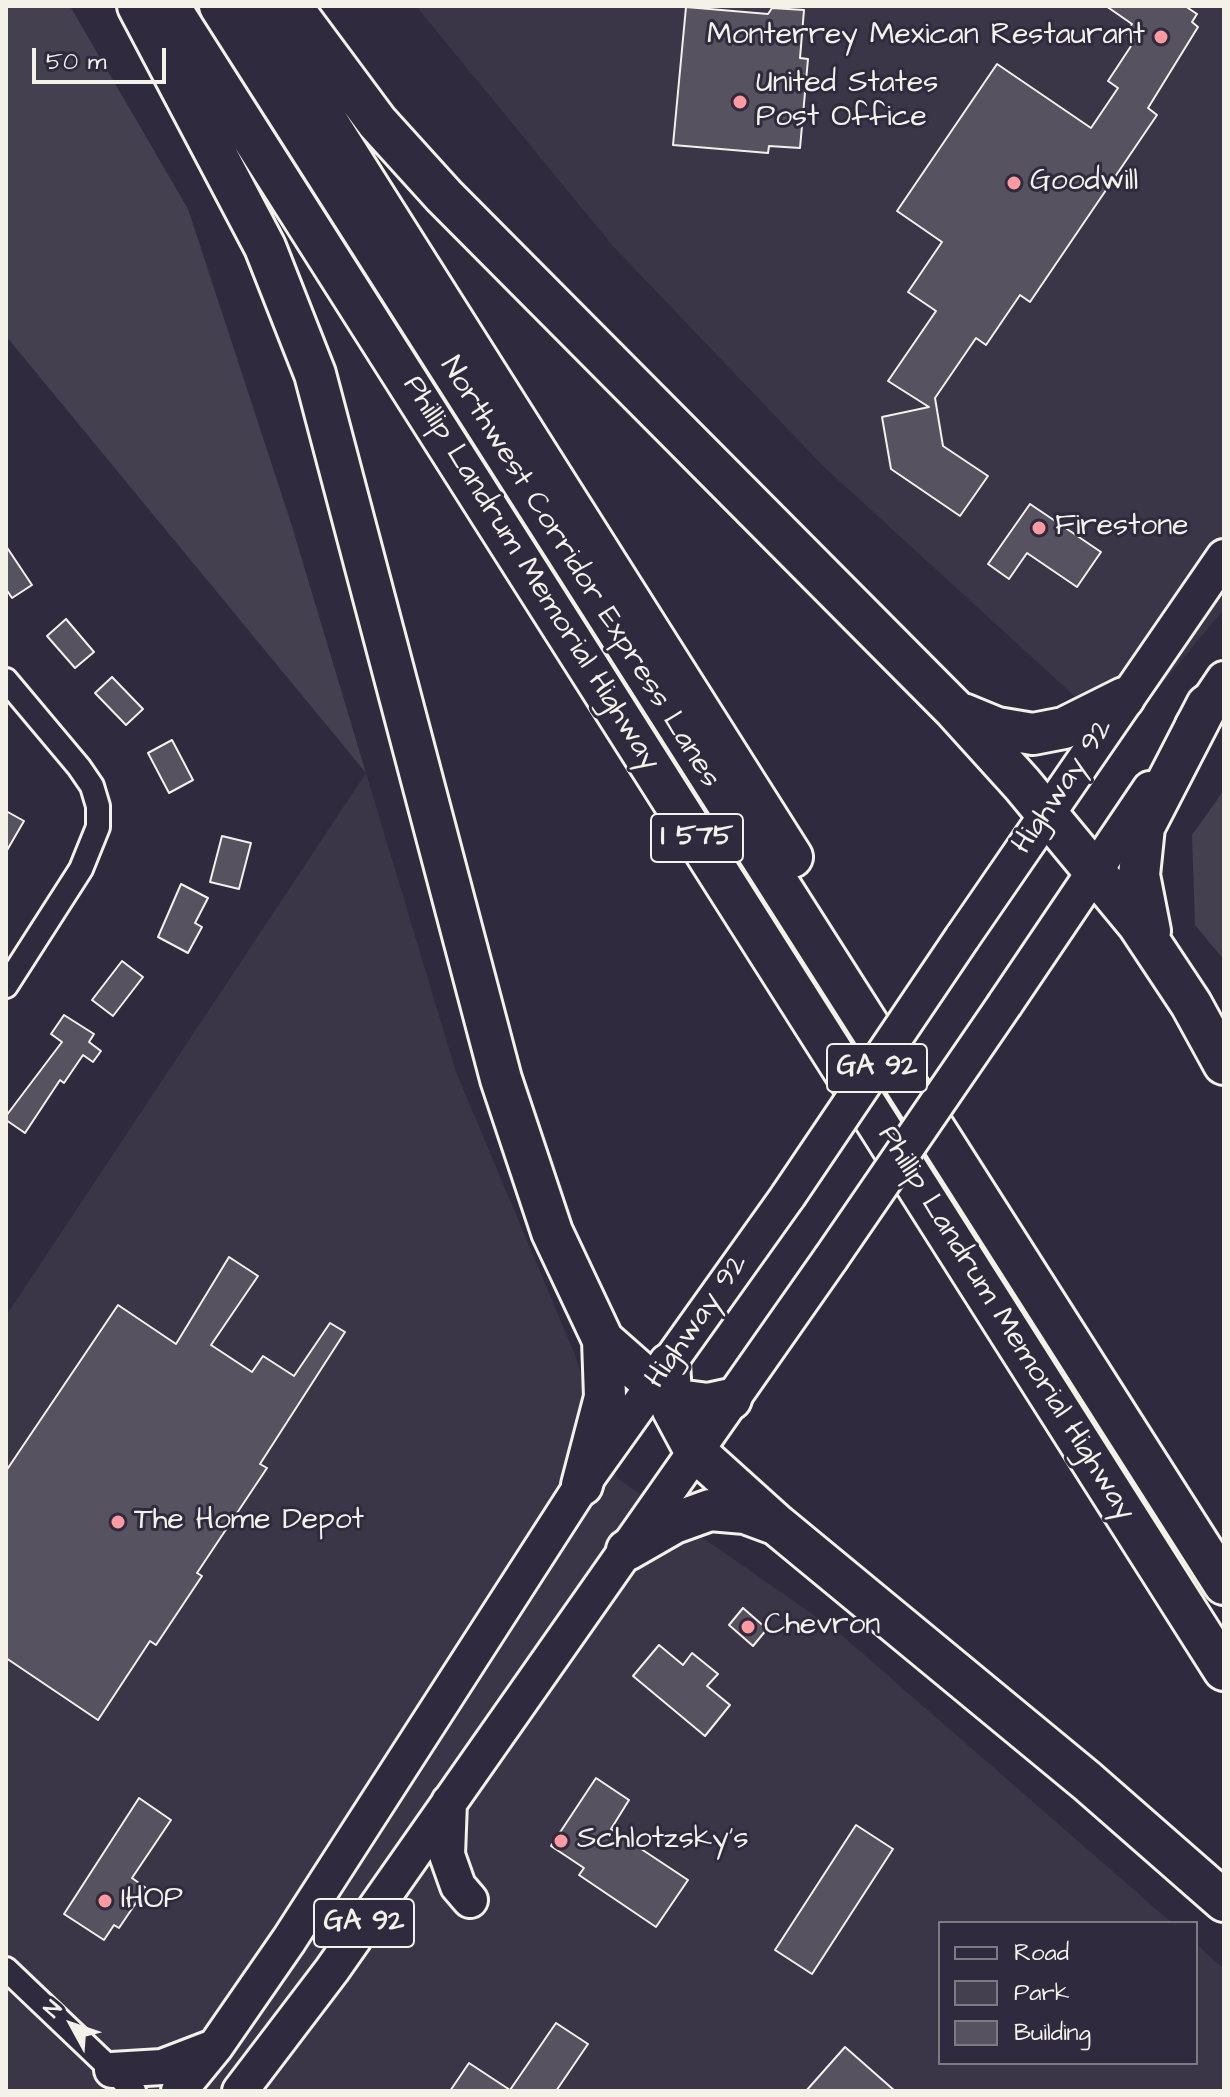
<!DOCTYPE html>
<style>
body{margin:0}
#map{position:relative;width:1230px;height:2097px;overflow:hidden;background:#2f2a3d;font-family:"Architects Daughter",sans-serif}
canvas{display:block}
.frame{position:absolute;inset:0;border:8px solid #f4f1e8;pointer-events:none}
.legend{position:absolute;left:938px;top:1921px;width:260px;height:144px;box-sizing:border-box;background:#2f2a3d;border:2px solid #7e7a81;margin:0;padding:10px 14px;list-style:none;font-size:24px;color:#f4f1e8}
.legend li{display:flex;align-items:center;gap:16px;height:40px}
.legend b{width:40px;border:2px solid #7e7a81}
.north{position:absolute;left:32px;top:1985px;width:80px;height:80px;-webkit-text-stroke:6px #2f2a3d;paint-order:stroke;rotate:310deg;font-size:22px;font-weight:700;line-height:32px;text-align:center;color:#f4f1e8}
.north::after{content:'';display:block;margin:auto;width:28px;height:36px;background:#f4f1e8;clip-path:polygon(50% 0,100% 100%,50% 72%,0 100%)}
.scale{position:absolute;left:32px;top:48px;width:134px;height:36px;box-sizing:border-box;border:4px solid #f4f1e8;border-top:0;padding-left:10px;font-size:24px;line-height:28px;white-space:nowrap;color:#f4f1e8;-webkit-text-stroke:6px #2f2a3d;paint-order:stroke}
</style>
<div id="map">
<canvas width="1230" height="2097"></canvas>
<div class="frame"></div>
<ul class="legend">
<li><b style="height:10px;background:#2f2a3d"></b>Road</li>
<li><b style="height:22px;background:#454050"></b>Park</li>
<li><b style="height:22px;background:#56525f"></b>Building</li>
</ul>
<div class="north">N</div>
<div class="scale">50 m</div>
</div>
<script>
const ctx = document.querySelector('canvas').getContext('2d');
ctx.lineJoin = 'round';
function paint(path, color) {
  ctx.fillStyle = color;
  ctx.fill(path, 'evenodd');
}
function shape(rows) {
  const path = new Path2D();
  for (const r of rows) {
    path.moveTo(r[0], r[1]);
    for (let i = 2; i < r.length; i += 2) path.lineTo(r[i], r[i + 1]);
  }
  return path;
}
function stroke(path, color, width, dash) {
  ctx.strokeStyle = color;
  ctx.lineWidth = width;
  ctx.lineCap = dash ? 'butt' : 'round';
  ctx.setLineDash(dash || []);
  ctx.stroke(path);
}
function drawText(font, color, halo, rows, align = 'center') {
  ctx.font = font + ' "Architects Daughter",sans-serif';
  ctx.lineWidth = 6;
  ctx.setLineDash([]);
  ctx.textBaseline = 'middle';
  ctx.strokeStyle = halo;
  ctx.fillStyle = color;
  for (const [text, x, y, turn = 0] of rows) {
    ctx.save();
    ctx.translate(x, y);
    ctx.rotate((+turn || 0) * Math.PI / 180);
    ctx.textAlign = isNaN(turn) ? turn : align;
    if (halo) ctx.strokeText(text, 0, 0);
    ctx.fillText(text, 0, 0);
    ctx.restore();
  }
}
const built = shape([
 [416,6,1224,6,1224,609,1128,725,1094,714,823,466,612,245],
 [366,773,456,1072,573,1350,617,1478,838,1632,1172,1923,940,1923,940,2063,1196,2063,1196,1944,1224,1969,1224,2091,6,2091,6,1316]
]);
const green = shape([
 [6,6,70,6,188,209,291,523,366,773,6,336],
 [1224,790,1224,960,1195,925,1192,835]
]);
const building = shape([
 [1106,6,1185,6,1197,14,1192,22,1198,27,1148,108,1157,115,1030,302,1020,295,986,345,976,338,935,398,943,446,988,476,960,516,891,469,882,417,929,407,888,381,936,311,908,292,942,242,897,211,997,64,1091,128,1118,88,1108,81,1135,40,1126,33,1132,24,1106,6],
 [686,7,768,14,772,8,804,10,800,58,808,59,800,148,769,146,768,153,673,145,686,7],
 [1030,504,1101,552,1077,587,1027,553,1009,579,988,564,1030,504],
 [6,546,32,585,12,598,6,589,6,546],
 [66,619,94,652,75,668,47,636,66,619],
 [112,677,143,709,126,725,95,693,112,677],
 [172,740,193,780,169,793,148,753,172,740],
 [6,811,24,821,6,852,6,811],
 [222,836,251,843,239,889,210,882,222,836],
 [181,884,208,898,195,923,202,927,188,953,158,937,181,884],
 [122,961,143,977,113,1016,92,1000,122,961],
 [64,1015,94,1034,89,1042,101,1051,93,1062,83,1055,64,1083,60,1080,25,1133,6,1120,6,1116,62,1042,51,1034,64,1015],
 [229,1257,258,1276,211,1345,252,1372,263,1356,294,1376,330,1323,345,1332,260,1464,267,1468,197,1573,202,1576,156,1645,150,1641,98,1720,6,1658,6,1471,118,1305,176,1344,229,1257],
 [743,1608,767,1629,753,1646,729,1625,743,1608],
 [659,1645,683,1665,692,1653,718,1674,707,1686,730,1705,705,1736,633,1676,659,1645],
 [596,1778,629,1800,611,1829,688,1880,656,1927,579,1875,584,1868,551,1846,596,1778],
 [139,1798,171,1820,132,1878,146,1888,119,1928,114,1925,104,1940,64,1914,139,1798],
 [856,1825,893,1849,812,1974,775,1950,856,1825],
 [556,2023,588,2044,556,2091,450,2091,469,2063,510,2090,556,2023],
 [845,2047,895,2091,806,2091,845,2047]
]);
const minor = shape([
 [6,680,79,767,92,786,98,806,98,827,81,869,6,986],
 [6,1969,134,2091]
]);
const primary = shape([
 [1193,725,1224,679],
 [962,938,1224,557],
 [1005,1004,1150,789],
 [449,1802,447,1855,458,1886,470,1900],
 [112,2070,162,2067,214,2047],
 [179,2091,215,2047,289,1940,582,1485,788,1196],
 [240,2091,332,1970,831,1258]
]);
const motorway = shape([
 [138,6,265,247,315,374,501,1079,552,1232,603,1340,605,1397,582,1485],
 [169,6,1224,1670],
 [220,6,1224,1584],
 [254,6,792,857],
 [291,6,377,122,444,196,955,710,1022,784,1138,924,1191,1004,1224,1064],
 [963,714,997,728,1033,734,1064,728,1124,698],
 [1150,931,1139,875,1144,827,1207,705],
 [603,1340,670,1399,708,1404,731,1399],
 [669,1364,672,1408,695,1451,777,1525,1087,1781,1224,1901],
 [627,1550,674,1523,710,1510,745,1513,772,1523]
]);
const primaryBridge = shape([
 [788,1196,962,938],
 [831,1258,1005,1004]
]);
const markers = [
 [1161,37,8,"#ff9aa2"],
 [740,102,8,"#ff9aa2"],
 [1014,183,8,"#ff9aa2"],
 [1039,528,8,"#ff9aa2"],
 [118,1522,8,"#ff9aa2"],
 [748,1627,8,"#ff9aa2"],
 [561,1841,8,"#ff9aa2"],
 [105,1901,8,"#ff9aa2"]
];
const shields = [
 [697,838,92],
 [877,1068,100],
 [364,1923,100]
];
const shieldNames = [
 ["I 575",697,838],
 ["GA 92",877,1068],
 ["GA 92",364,1923]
];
const poiNames = [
 ["Monterrey Mexican Restaurant",1145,37,"right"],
 ["United States",756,85],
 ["Post Office",756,119],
 ["Goodwill",1030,183],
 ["Firestone",1055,528],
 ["The Home Depot",134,1522],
 ["Chevron",764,1627],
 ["Schlotzsky's",577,1841],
 ["IHOP",121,1901]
];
const streetNames = [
 ["Northwest Corridor Express Lanes",579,573,58],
 ["Phillip Landrum Memorial Highway",530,574,58],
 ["Highway 92",1064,787,-56],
 ["Highway 92",698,1322,-55],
 ["Phillip Landrum Memorial Highway",1005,1324,58]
];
paint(built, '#3b3647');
paint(green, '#454050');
paint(building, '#56525f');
stroke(building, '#f4f1e8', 2);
stroke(minor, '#f4f1e8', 28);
stroke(primary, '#f4f1e8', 40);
stroke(motorway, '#f4f1e8', 46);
stroke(minor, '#2f2a3d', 22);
stroke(primary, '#2f2a3d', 34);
stroke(motorway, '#2f2a3d', 40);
stroke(primaryBridge, '#f4f1e8', 40, []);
stroke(primaryBridge, '#2f2a3d', 34);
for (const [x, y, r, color] of markers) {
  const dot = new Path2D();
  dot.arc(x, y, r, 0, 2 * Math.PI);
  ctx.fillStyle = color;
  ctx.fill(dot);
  stroke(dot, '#2f2a3d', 3);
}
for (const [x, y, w] of shields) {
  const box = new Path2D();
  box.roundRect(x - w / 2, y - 24, w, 48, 6);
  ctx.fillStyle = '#2f2a3d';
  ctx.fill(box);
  stroke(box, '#f4f1e8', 2);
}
drawText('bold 28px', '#f4f1e8', null, shieldNames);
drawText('30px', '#f4f1e8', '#2f2a3d', poiNames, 'left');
drawText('30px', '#f4f1e8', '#2f2a3d', streetNames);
</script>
